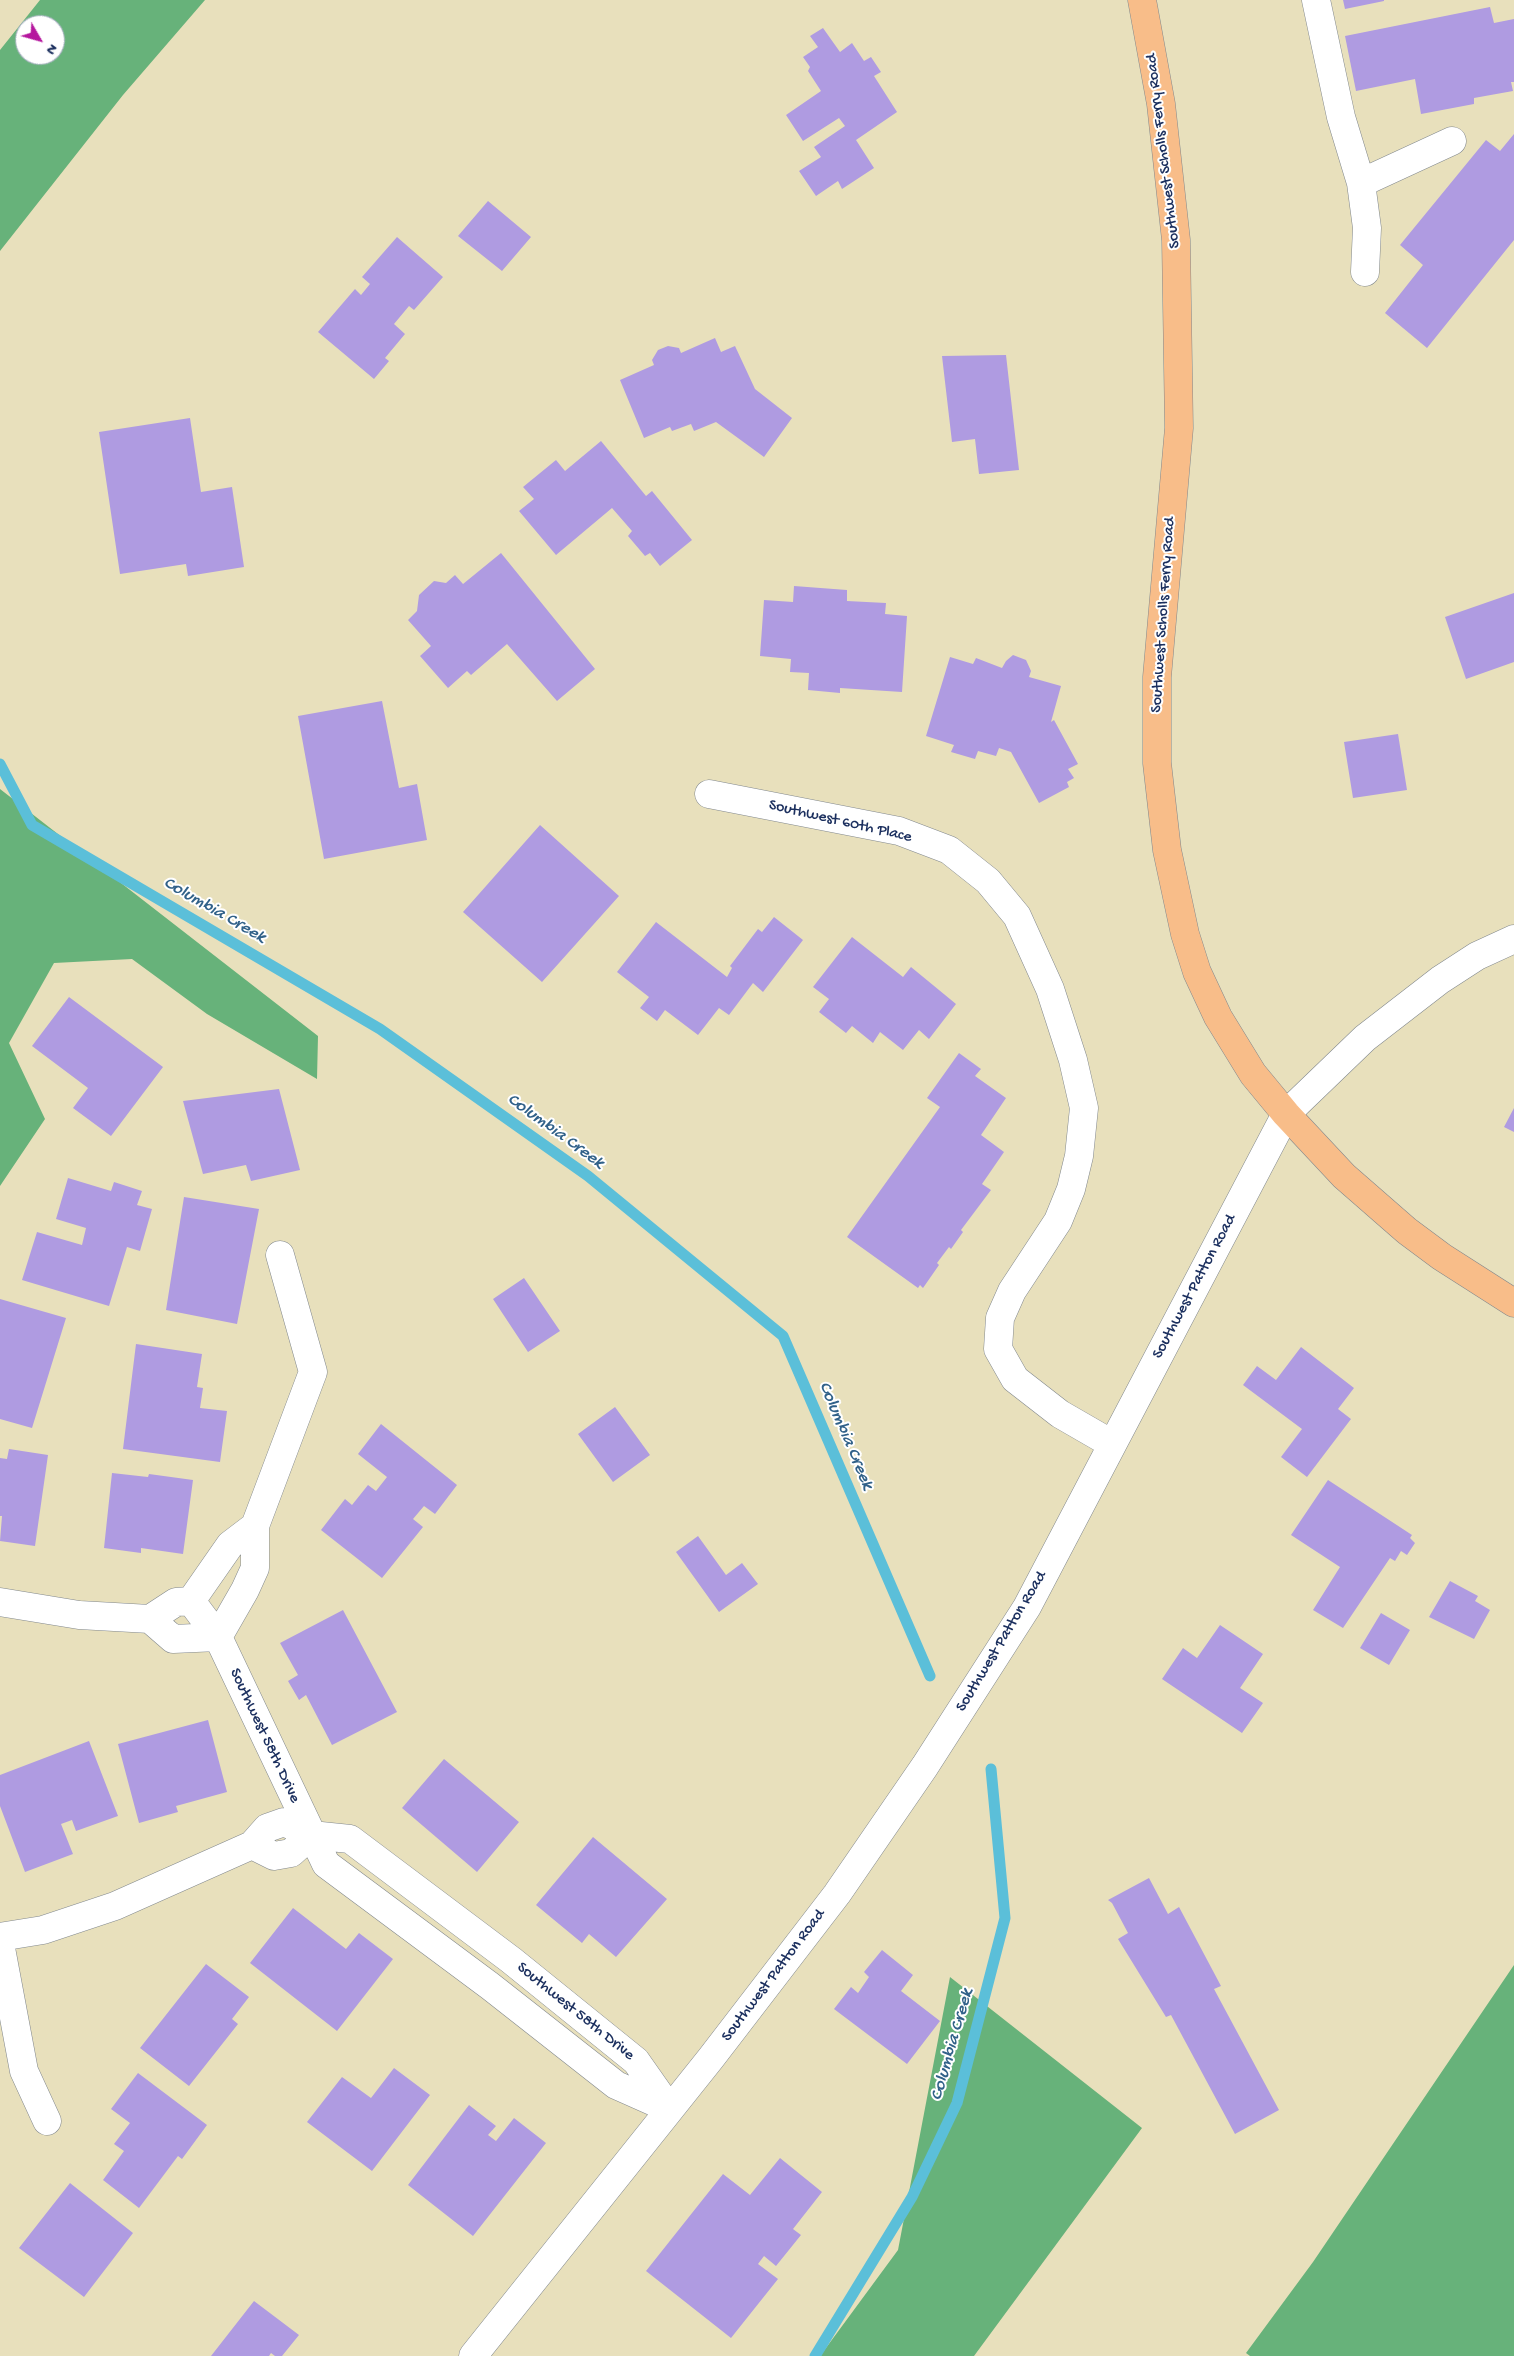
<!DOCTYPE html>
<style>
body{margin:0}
#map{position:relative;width:1514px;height:2356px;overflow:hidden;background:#e8e0bc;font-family:"Gochi Hand",sans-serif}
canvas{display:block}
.north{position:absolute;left:15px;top:15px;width:50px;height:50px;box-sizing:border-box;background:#fff;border:1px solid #a4acbf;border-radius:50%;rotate:128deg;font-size:14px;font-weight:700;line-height:20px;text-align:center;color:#1b2f5e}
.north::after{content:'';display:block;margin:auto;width:18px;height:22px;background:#b5179e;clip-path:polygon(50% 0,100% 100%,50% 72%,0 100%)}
</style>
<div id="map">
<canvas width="1514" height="2356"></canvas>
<div class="north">N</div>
</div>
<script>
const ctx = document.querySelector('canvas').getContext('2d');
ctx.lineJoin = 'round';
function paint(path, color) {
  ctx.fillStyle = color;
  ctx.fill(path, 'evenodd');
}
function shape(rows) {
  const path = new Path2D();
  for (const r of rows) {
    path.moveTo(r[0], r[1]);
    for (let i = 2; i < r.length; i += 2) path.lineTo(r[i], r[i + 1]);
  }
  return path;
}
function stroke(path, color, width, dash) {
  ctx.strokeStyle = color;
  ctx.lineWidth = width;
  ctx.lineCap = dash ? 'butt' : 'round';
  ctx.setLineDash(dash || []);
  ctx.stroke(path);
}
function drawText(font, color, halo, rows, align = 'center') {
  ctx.font = font + ' "Gochi Hand",sans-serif';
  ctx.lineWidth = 4;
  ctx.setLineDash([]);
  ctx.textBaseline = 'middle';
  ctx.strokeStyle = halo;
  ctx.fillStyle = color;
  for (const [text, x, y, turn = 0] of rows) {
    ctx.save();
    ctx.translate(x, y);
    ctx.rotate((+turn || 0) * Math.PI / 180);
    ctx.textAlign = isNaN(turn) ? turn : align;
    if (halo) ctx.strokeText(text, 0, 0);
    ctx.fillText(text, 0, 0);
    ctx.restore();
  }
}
const forest = shape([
 [40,0,205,0,123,95,0,251,0,50],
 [25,25,55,25,55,55,25,55],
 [0,789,318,1036,317,1079,207,1014,132,959,54,963,9,1043,45,1119,0,1186],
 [1514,1965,1514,2356,1250,2356,1246,2353,1313,2262],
 [950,1977,1142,2128,974,2356,820,2356,898,2250]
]);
const stream = shape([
 [0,764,32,825,380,1029,588,1176,783,1336,930,1676],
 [815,2356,912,2197,957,2103,1005,1918,991,1769]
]);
const building = shape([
 [1343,0,1384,0,1384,1,1345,9],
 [1490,7,1494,23,1514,19,1514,82,1511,82,1513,91,1474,98,1474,104,1421,114,1415,79,1356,91,1345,36],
 [823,28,840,52,852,43,864,61,871,57,881,72,874,76,897,112,856,140,874,168,842,189,838,181,816,196,799,171,821,157,814,147,845,126,839,118,803,141,786,115,821,91,808,71,810,67,803,57,818,47,810,36],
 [1514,134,1514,240,1427,348,1385,313,1423,265,1400,245,1486,140,1500,151],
 [488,201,531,237,502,271,458,236],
 [397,237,443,277,414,310,409,306,394,324,405,334,385,358,389,361,374,379,318,332,355,289,361,295,370,284,362,277],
 [715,338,721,352,735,346,755,389,792,418,764,457,716,422,694,431,691,424,672,431,670,427,644,438,620,380,654,365,652,360,658,350,668,346,679,348,681,353],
 [1006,355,1019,470,979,474,975,439,952,442,942,356],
 [190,418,201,492,232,487,244,567,188,576,186,564,120,574,99,432],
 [601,441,646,496,652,491,692,540,660,566,650,553,645,556,628,536,632,531,612,508,556,555,519,511,534,499,523,487,556,460,565,471],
 [501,553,595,669,557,701,507,644,471,675,467,671,448,688,420,656,431,646,408,620,417,611,419,595,434,581,446,583,455,575,463,584],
 [794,586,847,590,847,601,886,603,885,614,907,616,902,692,840,688,840,693,808,690,809,673,790,672,791,659,760,656,764,600,793,602],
 [1514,593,1514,662,1466,679,1445,617],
 [1013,655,1026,660,1031,671,1029,677,1061,686,1051,722,1054,720,1078,764,1068,769,1074,778,1067,782,1069,787,1039,803,1011,752,999,748,996,756,978,751,975,759,951,752,954,745,926,736,950,657,973,664,976,658,1002,668,1006,661],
 [382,701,399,788,417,784,427,840,324,859,298,716],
 [1398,734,1407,790,1353,798,1344,742],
 [540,825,619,896,542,982,463,912],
 [774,917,803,940,763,992,753,983,729,1015,719,1008,698,1035,665,1010,657,1021,640,1008,649,997,617,972,656,922,727,977,732,968,730,966,758,929,762,932],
 [852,937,903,977,911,967,956,1004,929,1039,919,1030,903,1050,880,1032,873,1043,852,1026,846,1033,819,1012,829,999,813,987],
 [69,997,163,1067,111,1136,73,1108,88,1088,32,1046],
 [959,1053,981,1069,975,1076,1006,1098,981,1135,1004,1152,982,1184,991,1190,961,1230,963,1232,951,1249,949,1247,937,1263,939,1265,923,1288,920,1285,918,1288,847,1237,940,1107,927,1098],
 [279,1089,300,1170,251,1181,246,1165,203,1174,183,1101],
 [1514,1108,1514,1132,1504,1127],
 [68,1178,111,1191,114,1182,142,1191,137,1205,152,1209,140,1251,127,1247,109,1306,22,1280,37,1232,82,1245,86,1228,56,1219],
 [184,1197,259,1209,237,1324,166,1310],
 [524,1278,560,1331,528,1352,493,1299],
 [0,1299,66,1318,32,1428,0,1419],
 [136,1344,202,1354,197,1387,203,1388,200,1408,227,1411,220,1462,123,1449],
 [1301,1347,1354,1388,1338,1409,1351,1419,1307,1477,1281,1457,1302,1429,1243,1385,1257,1366,1276,1380],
 [615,1407,650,1455,613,1482,578,1434],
 [381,1424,457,1485,435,1514,424,1506,413,1519,423,1527,382,1578,321,1530,345,1499,352,1505,368,1485,376,1491,387,1477,358,1454],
 [9,1449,48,1455,35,1546,0,1541,2,1516,0,1516,0,1458,7,1459],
 [112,1473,148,1477,149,1474,193,1480,183,1554,141,1548,141,1553,104,1548],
 [1328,1480,1412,1535,1410,1538,1415,1543,1407,1555,1401,1551,1395,1561,1390,1558,1343,1628,1313,1610,1340,1567,1291,1535],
 [698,1536,726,1575,742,1563,758,1584,719,1612,676,1552],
 [1450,1581,1478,1596,1475,1601,1490,1610,1474,1639,1429,1617],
 [343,1610,397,1712,332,1745,306,1695,299,1700,288,1681,298,1675,280,1643],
 [1381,1613,1410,1630,1389,1665,1360,1648],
 [1220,1625,1263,1654,1240,1688,1263,1703,1242,1733,1162,1679,1183,1648,1197,1658],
 [208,1720,227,1792,176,1806,178,1812,139,1823,118,1744],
 [89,1741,118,1816,76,1831,72,1820,61,1824,73,1854,25,1872,0,1806,0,1775],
 [444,1759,519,1822,477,1872,402,1808],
 [593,1837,667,1899,616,1957,589,1934,582,1943,536,1905],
 [1149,1878,1168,1914,1179,1907,1221,1986,1214,1989,1279,2110,1235,2134,1171,2015,1166,2017,1118,1939,1128,1933,1112,1903,1108,1900],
 [293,1908,346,1949,359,1933,393,1959,337,2031,250,1963],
 [882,1950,913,1975,901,1991,940,2021,907,2064,834,2009,851,1987,858,1993,869,1977,864,1972],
 [206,1964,249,1997,232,2019,238,2024,189,2086,140,2048],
 [394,2068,430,2095,372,2171,307,2122,342,2077,371,2098],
 [138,2073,207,2125,182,2159,178,2156,139,2208,103,2180,124,2151,114,2144,130,2123,111,2109],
 [469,2105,496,2126,488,2135,496,2141,514,2118,546,2143,473,2236,408,2185],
 [780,2158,822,2192,793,2229,801,2235,776,2266,764,2256,758,2264,778,2279,731,2338,646,2271,723,2174,750,2195],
 [70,2183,133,2233,84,2297,19,2248],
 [254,2301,299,2335,282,2356,275,2356,271,2353,269,2356,211,2356]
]);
const minor = shape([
 [1316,0,1341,117,1361,183,1367,228,1365,272],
 [1361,183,1452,141],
 [709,794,899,831,949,850,988,881,1017,916,1050,989,1073,1060,1084,1108,1079,1156,1071,1189,1058,1221,1012,1291,1000,1318,998,1349,1015,1379,1060,1414,1112,1444],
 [191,1601,230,1545,255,1526],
 [0,1602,79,1615,150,1619,176,1602,191,1601,218,1637,326,1864,490,1986,616,2085,670,2109],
 [150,1619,173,1639,218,1637],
 [218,1637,245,1590,255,1568,255,1526,313,1372,280,1255],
 [252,1845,274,1856,291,1853,311,1835],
 [0,1937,43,1930,115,1906,252,1845,267,1828,284,1822,311,1835,350,1839,511,1960,636,2061,669,2108],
 [0,1943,24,2071,47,2121],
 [473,2356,711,2058,837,1894,925,1766,1027,1607,1286,1114,1365,1038,1440,980,1477,956,1514,939]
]);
const major = shape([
 [1142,0,1161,104,1176,240,1179,428,1157,677,1157,763,1167,850,1185,934,1197,972,1218,1017,1253,1074,1286,1114,1344,1176,1407,1231,1442,1257,1514,1303]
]);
const streetNames = [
 ["Southwest Scholls Ferry Road",1164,151,-97],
 ["Southwest Scholls Ferry Road",1164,615,-86],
 ["Southwest 60th Place",840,822,13],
 ["Southwest Patton Road",1195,1287,-62],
 ["Southwest Patton Road",1002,1642,-59],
 ["Southwest 58th Drive",264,1736,65],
 ["Southwest Patton Road",774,1976,-53],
 ["Southwest 58th Drive",575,2012,39]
];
const waterNames = [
 ["Columbia Creek",214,911,30],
 ["Columbia Creek",555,1132,36],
 ["Columbia Creek",845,1436,67],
 ["Columbia Creek",953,2045,-74]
];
paint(forest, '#67b27a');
stroke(stream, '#5bbfd9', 11);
paint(building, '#af9be1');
stroke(minor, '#82888d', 29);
stroke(major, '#82888d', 29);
stroke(minor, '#fff', 28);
stroke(major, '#f8bd89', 28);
drawText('16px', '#1b2f5e', '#fff', streetNames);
drawText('italic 18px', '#316189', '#fff', waterNames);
</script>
